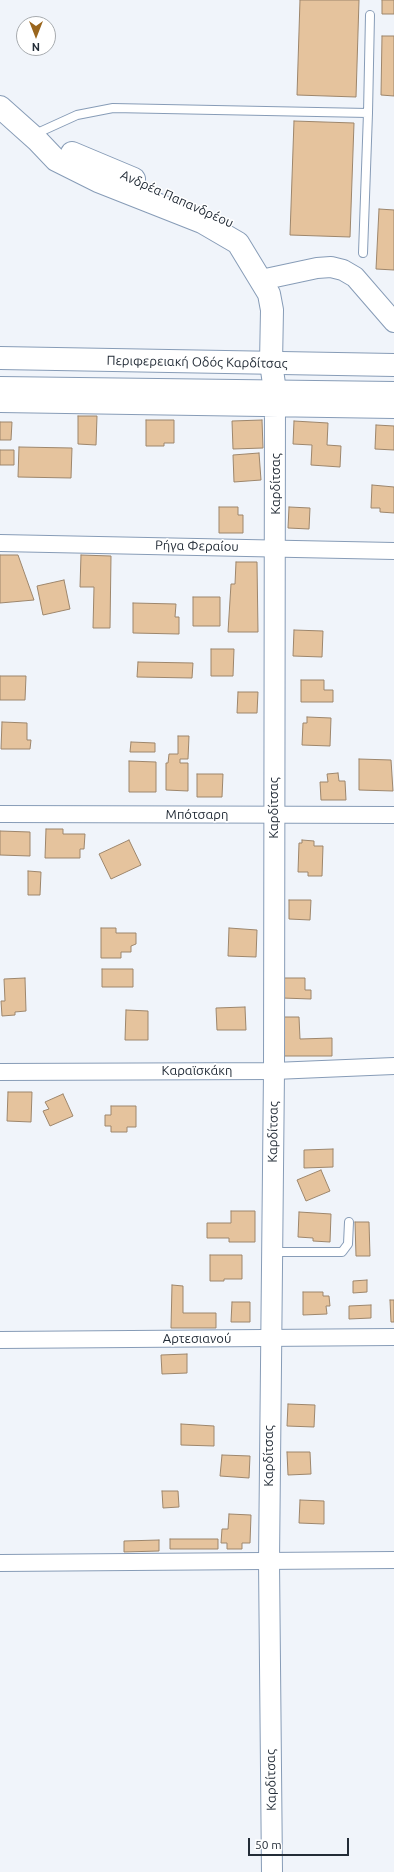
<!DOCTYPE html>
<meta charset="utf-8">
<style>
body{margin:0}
#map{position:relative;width:394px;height:1872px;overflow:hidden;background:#f0f4fa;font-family:Ubuntu,sans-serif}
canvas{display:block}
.north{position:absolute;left:16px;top:16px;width:40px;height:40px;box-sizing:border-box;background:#fff;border:1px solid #a7abaf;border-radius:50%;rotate:180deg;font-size:11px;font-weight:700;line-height:16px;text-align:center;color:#232c37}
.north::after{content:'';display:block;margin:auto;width:14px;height:18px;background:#9a661d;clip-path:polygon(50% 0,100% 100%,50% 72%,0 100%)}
.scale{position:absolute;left:248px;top:1838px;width:101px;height:18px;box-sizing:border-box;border:2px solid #232c37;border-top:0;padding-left:5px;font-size:12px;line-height:14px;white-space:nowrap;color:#232c37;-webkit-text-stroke:3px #fff;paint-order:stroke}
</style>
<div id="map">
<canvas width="394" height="1872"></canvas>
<div class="north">N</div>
<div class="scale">50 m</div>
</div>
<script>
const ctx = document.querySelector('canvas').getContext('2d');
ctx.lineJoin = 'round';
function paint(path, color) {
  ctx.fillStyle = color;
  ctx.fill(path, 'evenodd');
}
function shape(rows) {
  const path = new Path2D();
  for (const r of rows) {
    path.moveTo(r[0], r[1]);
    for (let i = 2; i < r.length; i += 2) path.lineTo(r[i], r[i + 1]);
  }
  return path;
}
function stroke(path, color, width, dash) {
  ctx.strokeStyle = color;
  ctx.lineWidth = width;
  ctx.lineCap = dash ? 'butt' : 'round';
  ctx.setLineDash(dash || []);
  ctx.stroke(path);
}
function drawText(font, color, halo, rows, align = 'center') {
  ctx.font = font + ' Ubuntu,sans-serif';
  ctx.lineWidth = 3;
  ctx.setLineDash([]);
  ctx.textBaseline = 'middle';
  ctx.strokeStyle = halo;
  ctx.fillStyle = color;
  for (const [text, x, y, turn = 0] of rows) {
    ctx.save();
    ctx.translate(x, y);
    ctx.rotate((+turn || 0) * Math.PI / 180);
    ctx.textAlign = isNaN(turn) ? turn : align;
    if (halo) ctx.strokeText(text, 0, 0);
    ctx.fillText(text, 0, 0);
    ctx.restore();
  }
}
const building = shape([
 [300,0,359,0,356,97,297,95,300,0],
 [382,0,394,0,394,14,382,14,382,0],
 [382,36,394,36,394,96,381,95,382,36],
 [294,121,354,123,350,237,290,235,294,121],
 [379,209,394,210,394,270,376,269,379,209],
 [78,416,97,416,96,445,78,444,78,416],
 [146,420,174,420,174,443,164,443,164,446,146,446,146,420],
 [262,420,263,448,233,449,232,421,262,420],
 [294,421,328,423,327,445,341,446,340,467,311,465,312,445,293,444,294,421],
 [0,422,12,422,11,440,0,440,0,422],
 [376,425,394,426,394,450,375,449,376,425],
 [19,447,72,448,71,478,18,477,19,447],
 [0,450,14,450,14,465,0,465,0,450],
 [259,453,261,480,234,482,233,455,259,453],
 [372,485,394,487,394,513,380,512,380,508,371,508,372,485],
 [219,507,238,507,238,515,243,515,243,533,219,533,219,507],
 [289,507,310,508,309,529,288,528,289,507],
 [0,555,18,555,34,600,0,603,0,555],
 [81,555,111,556,110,628,93,628,94,587,80,587,81,555],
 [236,562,257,562,258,632,228,632,231,584,235,584,236,562],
 [64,580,70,609,43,615,37,586,64,580],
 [193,597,220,597,220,626,193,626,193,597],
 [133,603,176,604,175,617,179,617,179,634,133,633,133,603],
 [294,630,323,631,322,657,293,656,294,630],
 [211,649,234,649,233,676,211,676,211,649],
 [138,662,193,663,192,678,137,677,138,662],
 [0,676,26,676,25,700,0,700,0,676],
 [301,680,324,680,324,690,333,690,333,702,301,702,301,680],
 [238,692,258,692,257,713,237,713,238,692],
 [307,717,331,718,330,746,302,745,303,723,307,723,307,717],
 [2,722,27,723,27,740,31,740,30,749,1,749,2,722],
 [178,736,189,736,188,759,180,759,180,763,188,763,188,791,166,790,166,763,168,763,169,754,178,754,178,736],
 [131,742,155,743,155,752,130,752,131,742],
 [359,759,391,760,393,791,359,790,359,759],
 [129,761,156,762,156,792,129,792,129,761],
 [338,773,339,781,345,781,346,800,321,800,320,782,328,782,327,774,338,773],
 [197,774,223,774,222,797,197,797,197,774],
 [46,829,63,829,63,834,85,834,84,849,80,849,80,858,45,858,46,829],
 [0,831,30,832,30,856,0,855,0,831],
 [129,840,141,865,111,879,99,854,129,840],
 [302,840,314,841,314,846,323,846,322,876,308,876,308,872,298,872,299,843,302,843,302,840],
 [28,871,41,872,40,895,28,895,28,871],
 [289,900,311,900,310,920,289,919,289,900],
 [101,928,116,928,116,933,136,933,136,944,131,946,131,952,121,952,121,958,101,958,101,928],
 [229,928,257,930,256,957,228,956,229,928],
 [102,969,133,969,133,987,102,987,102,969],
 [25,978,26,1011,15,1012,15,1015,2,1016,1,1001,5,1001,4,979,25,978],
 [282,978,305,978,305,990,311,990,311,999,282,998,282,978],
 [245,1007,246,1030,217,1030,216,1008,245,1007],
 [126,1010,148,1011,148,1040,125,1040,126,1010],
 [283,1017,299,1017,300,1039,332,1038,332,1056,283,1056,283,1017],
 [8,1092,32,1092,31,1122,7,1121,8,1092],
 [63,1094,73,1116,50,1126,43,1111,49,1109,45,1102,63,1094],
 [111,1106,136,1106,136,1127,127,1127,127,1132,111,1132,111,1126,105,1126,105,1115,111,1115,111,1106],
 [333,1149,333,1167,304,1168,304,1150,333,1149],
 [321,1170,330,1191,306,1201,297,1180,321,1170],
 [231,1211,255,1211,255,1242,229,1242,229,1238,207,1238,207,1223,231,1223,231,1211],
 [299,1212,331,1214,330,1242,313,1241,313,1238,298,1237,299,1212],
 [355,1222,369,1222,370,1256,356,1256,355,1222],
 [210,1255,242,1255,242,1279,224,1279,224,1281,210,1281,210,1255],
 [367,1280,367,1292,353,1293,353,1281,367,1280],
 [172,1285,183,1286,183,1313,216,1313,216,1328,171,1328,172,1285],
 [303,1292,323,1292,323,1296,329,1296,330,1306,326,1306,327,1314,303,1315,303,1292],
 [390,1300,394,1300,394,1322,391,1322,390,1300],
 [232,1302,250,1302,250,1322,231,1322,232,1302],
 [371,1305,371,1318,349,1319,349,1306,371,1305],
 [187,1354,187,1373,162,1374,161,1355,187,1354],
 [288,1404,315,1405,314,1427,287,1426,288,1404],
 [181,1424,214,1426,214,1446,181,1445,181,1424],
 [287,1452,310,1452,311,1474,288,1475,287,1452],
 [222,1455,250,1456,249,1478,220,1476,222,1455],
 [162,1491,178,1491,179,1507,163,1508,162,1491],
 [300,1500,324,1501,324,1524,299,1523,300,1500],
 [229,1514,251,1515,250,1543,242,1543,242,1549,227,1549,227,1543,221,1543,222,1529,228,1529,229,1514],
 [170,1539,218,1539,218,1549,170,1549,170,1539],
 [159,1540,159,1551,124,1552,124,1541,159,1540]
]);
const service = shape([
 [33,135,77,115,113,108,368,113,370,15],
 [363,253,368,113],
 [272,1252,342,1252,348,1244,349,1222]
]);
const minor = shape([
 [0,543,394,551],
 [0,814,394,815],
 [0,1072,274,1071,394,1066],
 [0,1340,394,1337],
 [0,1563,394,1560]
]);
const tertiary = shape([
 [261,280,317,268,331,267,343,270,355,277,394,322],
 [0,402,394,408],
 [272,1872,269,1561,274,1071,275,391]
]);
const secondary = shape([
 [0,107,37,140,56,160,98,181,202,222,238,243,269,294,272,310,271,363,275,391],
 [72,153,134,179]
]);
const primary = shape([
 [0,358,394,365],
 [0,388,394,393]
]);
const streetNames = [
 ["Ανδρέα Παπανδρέου",177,199,24],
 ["Περιφερειακή Οδός Καρδίτσας",197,362,1],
 ["Καρδίτσας",276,484,-90],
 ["Ρήγα Φεραίου",197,546,1],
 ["Καρδίτσας",274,808,-90],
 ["Μπότσαρη",197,815],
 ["Καραϊσκάκη",197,1071],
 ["Καρδίτσας",273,1132,-89],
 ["Αρτεσιανού",197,1339],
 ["Καρδίτσας",269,1456,-90],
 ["Καρδίτσας",271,1780,-91]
];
paint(building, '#e5c39d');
stroke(building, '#9d866c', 1);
stroke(service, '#879cb7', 10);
stroke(minor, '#879cb7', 18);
stroke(tertiary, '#879cb7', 22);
stroke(secondary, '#879cb7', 24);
stroke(primary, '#879cb7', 24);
stroke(service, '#fff', 8);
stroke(minor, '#fff', 16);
stroke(tertiary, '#fff', 20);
stroke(secondary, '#fff', 22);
stroke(primary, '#fff', 22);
drawText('13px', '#232c37', '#fff', streetNames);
</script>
